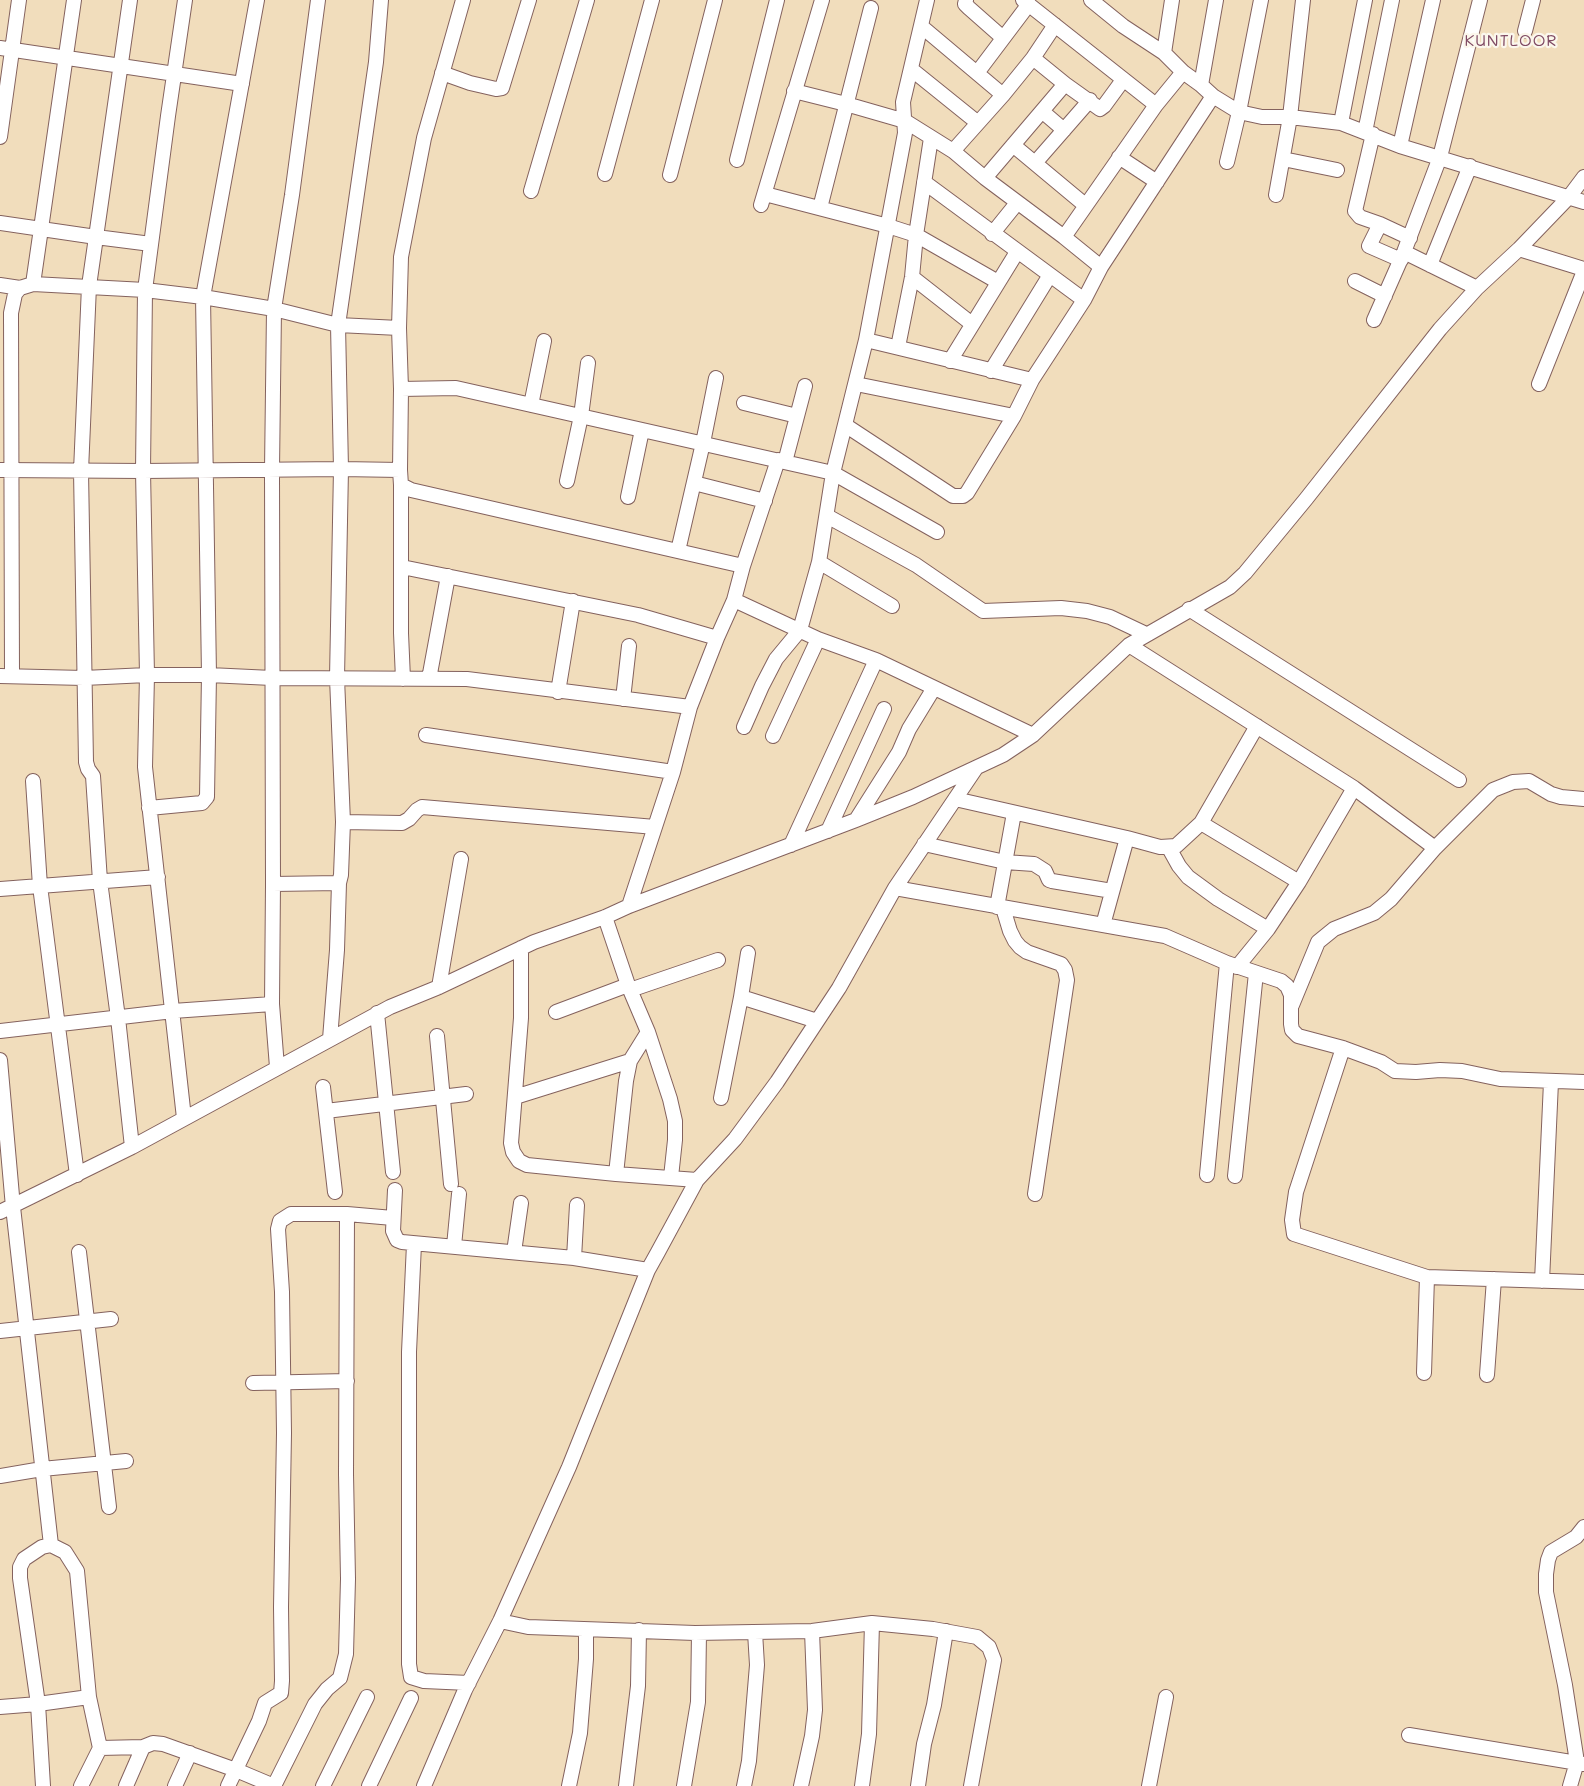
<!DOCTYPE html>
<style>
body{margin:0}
canvas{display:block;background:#f1ddbc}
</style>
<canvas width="1584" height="1786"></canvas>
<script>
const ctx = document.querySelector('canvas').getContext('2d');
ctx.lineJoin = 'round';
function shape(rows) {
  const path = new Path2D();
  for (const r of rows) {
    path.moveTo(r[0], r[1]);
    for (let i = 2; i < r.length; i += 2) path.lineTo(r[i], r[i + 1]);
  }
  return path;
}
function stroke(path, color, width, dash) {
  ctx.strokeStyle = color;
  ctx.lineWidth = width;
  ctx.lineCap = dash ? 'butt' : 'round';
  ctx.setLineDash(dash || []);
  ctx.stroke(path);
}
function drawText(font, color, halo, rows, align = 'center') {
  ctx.font = font + ' Mali,sans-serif';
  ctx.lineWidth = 4.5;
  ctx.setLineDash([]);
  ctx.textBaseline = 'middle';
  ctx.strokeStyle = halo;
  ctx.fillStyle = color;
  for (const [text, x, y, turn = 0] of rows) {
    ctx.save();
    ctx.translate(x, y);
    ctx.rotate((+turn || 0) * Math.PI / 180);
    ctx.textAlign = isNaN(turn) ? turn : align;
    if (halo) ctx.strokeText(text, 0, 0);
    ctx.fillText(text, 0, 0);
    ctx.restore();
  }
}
const minor = shape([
 [130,0,89,286,81,471,86,762,88,769,93,776,100,881,118,1018,132,1147],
 [966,0,965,4,969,8,1003,38],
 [1023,0,1156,105],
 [1091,0,1123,26,1164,53,1183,72,1201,85,1213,96,1239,112,1262,117,1290,117,1341,123,1400,146,1584,202],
 [921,26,1003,95],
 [1525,31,1533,0],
 [0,48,242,84],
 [1164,53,1172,0],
 [1033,58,1065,84,1100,109,1104,106,1123,80],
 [911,69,978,123],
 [442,73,470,83,496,89,502,88,529,0],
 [977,73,1029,4],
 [1201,85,1216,0],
 [794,91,846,104,905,121,953,151,985,178,1064,237,1101,267],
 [1043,112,1064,130],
 [1341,123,1365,0],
 [1365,132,1392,0],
 [1373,134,1355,211,1360,217,1380,224,1410,238],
 [0,137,19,0],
 [1013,145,1085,205],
 [1400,146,1433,0],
 [953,151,1003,95,1033,58,1055,25],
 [1119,157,1157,182],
 [1283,159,1337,170],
 [737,160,777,0],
 [1227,162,1239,112,1261,0],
 [1035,163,1090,100],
 [605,174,652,0],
 [670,175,715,0],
 [985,178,1065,84],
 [924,182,1084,300],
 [531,191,587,0],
 [765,194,888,226,916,235,998,282],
 [1276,195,1290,117,1303,0],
 [761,205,822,0],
 [820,208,871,8],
 [0,223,96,237,151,244],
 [1380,224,1369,246,1401,260],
 [992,234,1017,203],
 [1064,237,1156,105,1183,72],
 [1519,249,1584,269],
 [1404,252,1477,288],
 [1430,265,1470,166],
 [912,277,972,324],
 [1355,281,1385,296],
 [33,284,74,0],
 [0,285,20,288],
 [1374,320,1404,252,1440,157,1480,0],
 [866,340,1032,380],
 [898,347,912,277,916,235,931,138],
 [950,361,1017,252],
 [991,371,1050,275],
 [856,384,1014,416],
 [1539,384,1584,271],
 [401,389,456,388,833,473,937,532],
 [744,403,797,416],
 [531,405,544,341],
 [845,425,953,496,963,496,967,493,1014,416,1032,380,1084,300,1101,267,1213,96],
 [785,462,805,386],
 [0,470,143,471,341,469,400,470,401,485,411,490,743,566],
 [400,470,401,389,399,328,401,257,424,138,463,0],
 [567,481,581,416,588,363],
 [694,483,765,501],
 [401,485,401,633,403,679],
 [628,497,642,430],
 [827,516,916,565,983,611,1061,608,1087,611,1110,617,1146,634],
 [678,551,703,443,716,378],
 [819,562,892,606],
 [402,567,638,615,717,638],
 [734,600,818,639,876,660,1033,735],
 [1189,609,1459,780],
 [1129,645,1354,788,1435,848],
 [0,676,84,678,147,675,209,675,272,678,467,679,690,707],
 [12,676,11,313,15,294,20,288,33,284,145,290,203,297,274,309,338,325,399,328],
 [429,679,448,576],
 [558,692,573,601],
 [623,699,629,646],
 [744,727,762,686,776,659,800,630,819,562,833,473,866,340,905,133,903,102,927,0],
 [426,735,673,772],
 [773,736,818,639],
 [33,781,40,886,77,1175],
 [955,799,1127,838,1160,847,1176,846,1201,823,1257,726],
 [149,808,202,803,207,797,209,675,203,297,257,0],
 [856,820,899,752,909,729,934,688],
 [343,822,402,823,409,819,417,810,422,807,655,827],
 [1201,823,1299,882],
 [828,831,884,709],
 [924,844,1005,862,1034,864,1045,871,1049,880,1052,881,1112,891],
 [791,845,876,660],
 [1169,848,1179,866,1188,877,1218,899,1268,929],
 [273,884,339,883],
 [895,888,1165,936,1227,963,1281,981,1287,986,1291,995,1291,1024,1292,1030,1298,1036,1343,1048,1381,1062,1395,1071,1416,1072,1440,1070,1462,1071,1500,1079,1584,1082],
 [0,889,158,877],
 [629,906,673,772,690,707,717,638,734,600,743,566,778,460],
 [997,907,1014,813],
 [1003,908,1010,931,1015,941,1020,947,1027,952,1061,964,1065,970,1067,980,1035,1194],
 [605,917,628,985,648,1032,670,1099,675,1121,675,1140,671,1177],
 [1103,925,1127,838],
 [521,948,521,1018,511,1143,513,1152,519,1161,527,1165,616,1174],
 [1237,967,1268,929,1299,882,1354,788],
 [439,987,461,859],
 [630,990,718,960],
 [741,997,817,1021],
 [1292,1005,1318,942,1334,929,1374,913,1391,899,1435,848,1493,790,1513,782,1529,781,1551,794,1561,797,1584,799],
 [556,1012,628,985],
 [377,1013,393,1172],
 [0,1031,173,1011,272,1004],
 [648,1032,630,1061,626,1081,616,1174,697,1180],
 [437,1036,451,1184],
 [330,1039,337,950,339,883,341,875,343,822,337,678,341,469,338,325,376,62,381,0],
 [1343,1048,1296,1192,1292,1220,1294,1234,1427,1277,1584,1282],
 [0,1060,13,1207,51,1545],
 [277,1067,272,1004,273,884,272,470,274,309,292,195,318,0],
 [323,1087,335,1192],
 [515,1097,630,1061],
 [721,1098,741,997,748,953],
 [326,1111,466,1094],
 [184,1118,145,767,147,675,143,471,145,290,168,116,185,0],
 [1207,1175,1227,963],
 [1235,1176,1256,973],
 [395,1190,393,1231,397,1240,402,1242,574,1258,648,1270],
 [0,1212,132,1147,390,1007,439,987,534,942,605,917,629,906,856,820,913,797,1003,755,1033,735,1129,645,1230,587,1245,573,1306,499,1440,329,1477,288,1519,249,1569,197,1584,177],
 [414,1244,409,1352,409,1664,411,1677,424,1681,469,1683],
 [454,1246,459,1194],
 [79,1252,109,1507],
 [514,1252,521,1203],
 [574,1258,577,1205],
 [1542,1281,1551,1082],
 [0,1331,111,1319],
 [1424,1373,1427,1277],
 [1487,1375,1494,1279],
 [253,1383,347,1381],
 [0,1476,42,1469,126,1461],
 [500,1621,528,1627,695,1633,812,1631,872,1623,933,1629,977,1637,989,1647,994,1660,971,1786],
 [0,1707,38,1704,89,1697],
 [1409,1735,1584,1764],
 [43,1786,38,1704,20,1578,20,1567,24,1559,42,1547,51,1545,65,1552,77,1571,89,1697,100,1748,143,1747,153,1743,163,1744,236,1770,274,1786,315,1704,327,1689,340,1678,346,1654,348,1579,346,1474,347,1214],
 [81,1786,100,1748],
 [126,1786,143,1747],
 [175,1786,190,1753],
 [228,1786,259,1721,265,1703,281,1693,282,1681,281,1607,284,1433,282,1292,278,1229,280,1221,291,1214,347,1214,393,1218],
 [323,1786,367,1697],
 [369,1786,411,1698],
 [424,1786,465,1690,500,1621,569,1467,648,1270,658,1252,697,1180,735,1139,777,1082,839,988,895,888,976,768],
 [569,1786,580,1733,586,1659,586,1630],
 [626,1786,638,1686,639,1630],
 [684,1786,698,1702,699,1633],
 [744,1786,749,1761,757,1665,755,1632],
 [801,1786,812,1736,815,1710,812,1631],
 [862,1786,869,1734,872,1623],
 [918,1786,924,1744,934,1705,946,1631],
 [1149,1786,1166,1697],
 [1570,1786,1577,1762,1565,1685,1546,1592,1546,1574,1548,1560,1551,1552,1576,1537,1584,1527]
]);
const quarterNames = [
 ["KUNTLOOR",1511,41]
];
stroke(minor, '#84625e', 16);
stroke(minor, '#fff', 14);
ctx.letterSpacing = '1px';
drawText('16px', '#804b64', '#fbf7ec', quarterNames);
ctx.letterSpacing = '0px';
</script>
